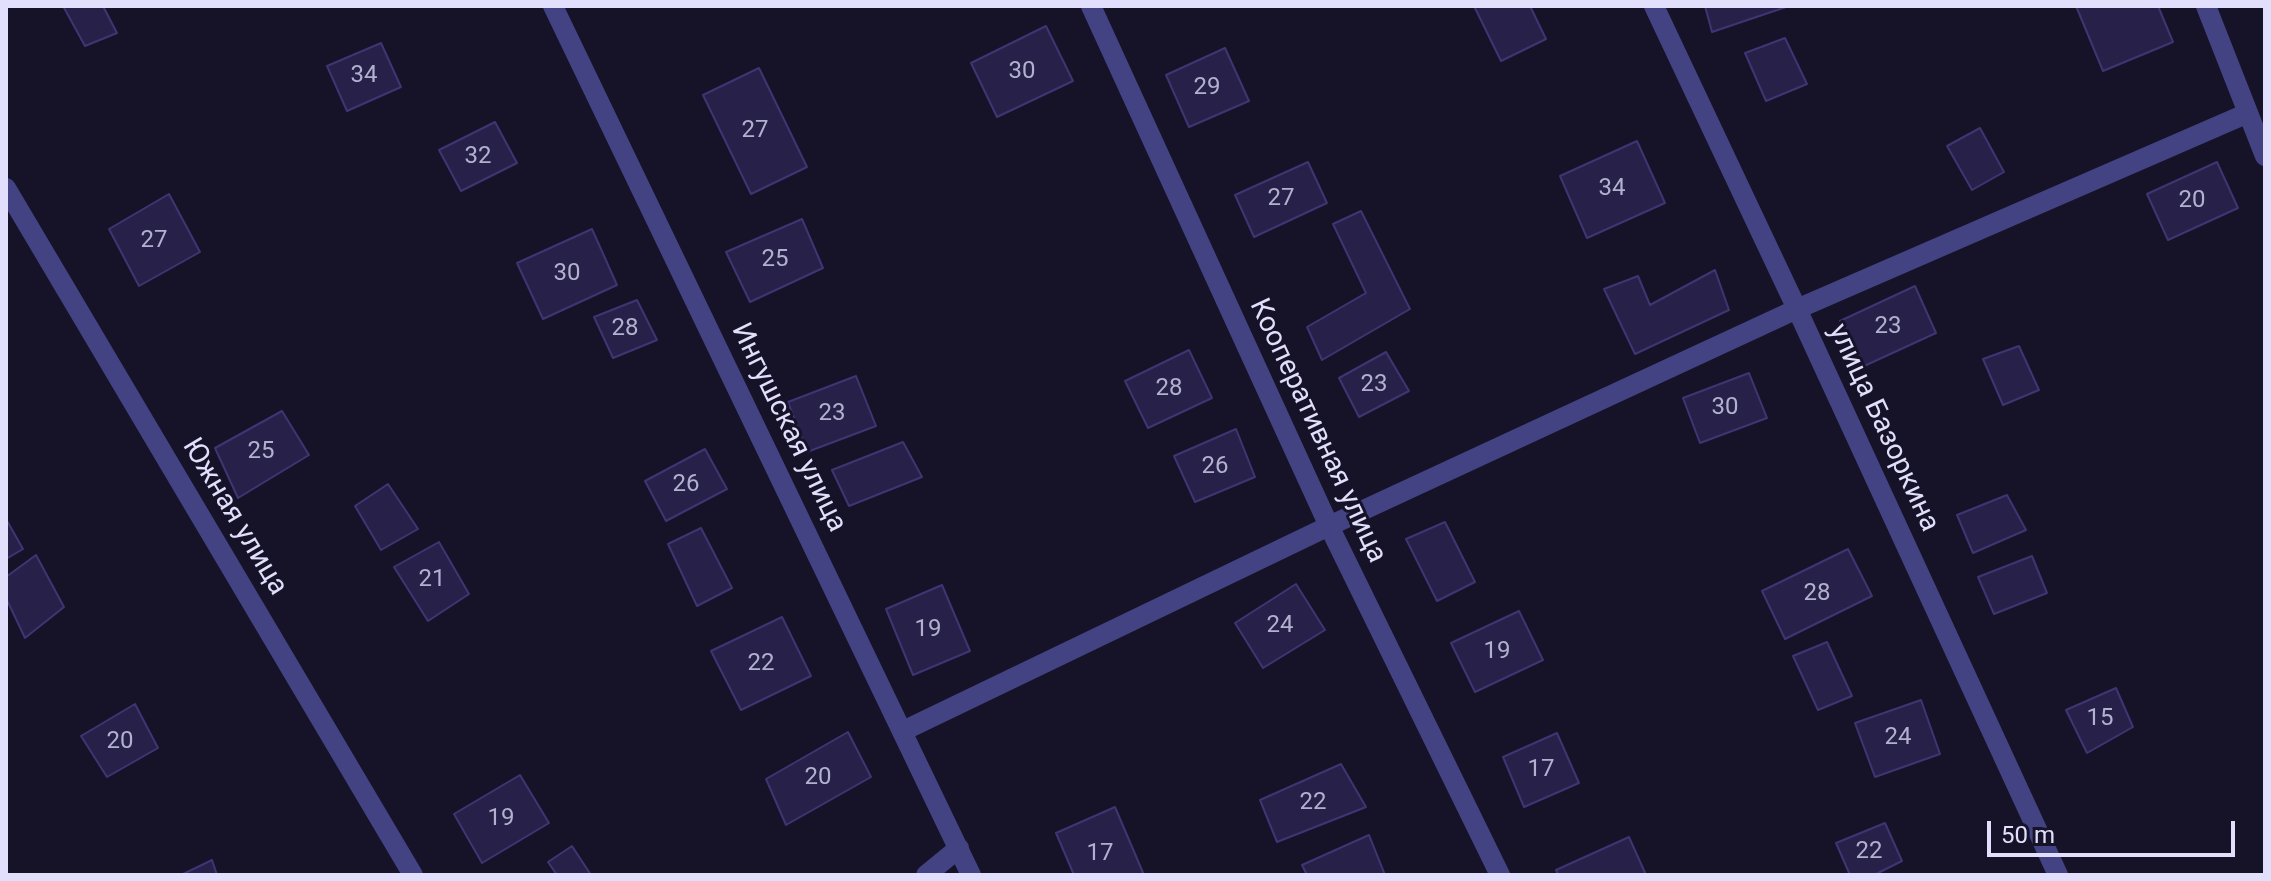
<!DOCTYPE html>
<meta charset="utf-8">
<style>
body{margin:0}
#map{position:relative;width:2271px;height:881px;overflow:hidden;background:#161329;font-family:Roboto,sans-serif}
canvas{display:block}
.frame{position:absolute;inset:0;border:8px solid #e1dffc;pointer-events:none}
.scale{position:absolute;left:1987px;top:821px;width:248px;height:36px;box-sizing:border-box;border:4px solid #e1dffc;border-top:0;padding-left:10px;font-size:24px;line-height:28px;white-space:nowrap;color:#e1dffc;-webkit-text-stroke:6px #161329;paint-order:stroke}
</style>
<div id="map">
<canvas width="2271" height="881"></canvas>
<div class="frame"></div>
<div class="scale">50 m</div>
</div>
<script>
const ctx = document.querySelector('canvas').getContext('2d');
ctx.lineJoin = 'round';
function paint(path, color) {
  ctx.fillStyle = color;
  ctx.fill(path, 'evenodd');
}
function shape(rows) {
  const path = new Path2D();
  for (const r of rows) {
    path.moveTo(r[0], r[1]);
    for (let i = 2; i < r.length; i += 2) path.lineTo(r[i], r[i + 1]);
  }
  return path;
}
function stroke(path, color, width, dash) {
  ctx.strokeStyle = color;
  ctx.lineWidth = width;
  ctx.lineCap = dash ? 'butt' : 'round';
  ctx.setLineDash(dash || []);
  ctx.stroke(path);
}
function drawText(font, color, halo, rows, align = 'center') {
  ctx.font = font + ' Roboto,sans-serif';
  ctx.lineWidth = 6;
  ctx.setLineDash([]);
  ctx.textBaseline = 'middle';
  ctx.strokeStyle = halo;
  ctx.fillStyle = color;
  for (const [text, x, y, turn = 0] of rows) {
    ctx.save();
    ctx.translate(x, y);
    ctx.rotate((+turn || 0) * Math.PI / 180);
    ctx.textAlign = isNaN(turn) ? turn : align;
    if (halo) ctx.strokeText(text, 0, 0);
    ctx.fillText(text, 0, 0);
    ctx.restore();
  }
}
const building = shape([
 [63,6,103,6,117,33,85,46,63,6],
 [1474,6,1530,6,1546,39,1501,61,1474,6],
 [1705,6,1789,6,1712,32,1705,6],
 [2076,6,2158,6,2173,42,2103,71,2076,6],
 [1046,26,1073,81,997,117,971,63,1046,26],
 [1785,38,1807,84,1766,101,1745,53,1785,38],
 [381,43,401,87,347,111,327,66,381,43],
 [1225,48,1249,101,1189,127,1166,75,1225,48],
 [759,68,807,167,751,194,703,95,759,68],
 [495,122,517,163,461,191,439,150,495,122],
 [1980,128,2004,172,1972,190,1947,146,1980,128],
 [1637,141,1665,203,1587,238,1560,176,1637,141],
 [1308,162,1327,203,1254,237,1235,195,1308,162],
 [2217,162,2238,208,2168,240,2147,194,2217,162],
 [169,194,200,252,139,286,109,229,169,194],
 [1361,211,1410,309,1322,360,1307,327,1366,293,1333,224,1361,211],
 [802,219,823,268,750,302,726,252,802,219],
 [592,229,617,285,543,319,517,263,592,229],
 [1715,270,1729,310,1635,354,1604,289,1638,276,1650,305,1715,270],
 [1915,286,1936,333,1862,367,1840,321,1915,286],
 [637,300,657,340,613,358,594,317,637,300],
 [2019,346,2039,390,2003,405,1983,359,2019,346],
 [1189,350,1212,398,1148,428,1125,381,1189,350],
 [1386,352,1409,391,1359,417,1339,378,1386,352],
 [1749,373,1767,418,1700,443,1683,398,1749,373],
 [856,376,876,426,807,452,788,402,856,376],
 [282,411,309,455,238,498,215,448,282,411],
 [1236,429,1255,477,1195,502,1174,456,1236,429],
 [903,442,922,477,849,506,832,470,903,442],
 [705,449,727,489,666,521,645,481,705,449],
 [388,484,418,529,381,550,355,506,388,484],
 [2007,495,2026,530,1973,553,1957,515,2007,495],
 [6,519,23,549,6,559,6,519],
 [1445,522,1475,582,1437,601,1406,539,1445,522],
 [701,528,732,588,697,606,668,544,701,528],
 [439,542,469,594,428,621,394,567,439,542],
 [1848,549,1872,596,1785,639,1762,591,1848,549],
 [36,555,64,607,25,638,6,598,6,577,36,555],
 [2032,556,2047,593,1994,614,1978,577,2032,556],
 [1296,584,1325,630,1263,668,1235,623,1296,584],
 [942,585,970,651,913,675,886,609,942,585],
 [1519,611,1543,660,1475,692,1451,643,1519,611],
 [782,617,811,676,741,710,711,651,782,617],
 [1827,642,1852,696,1818,710,1793,656,1827,642],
 [2116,688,2133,727,2087,753,2066,710,2116,688],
 [1921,700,1940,754,1875,777,1855,723,1921,700],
 [135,704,158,748,107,777,81,736,135,704],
 [848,732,871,777,786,825,766,779,848,732],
 [1557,733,1579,783,1524,807,1503,757,1557,733],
 [1341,764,1366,807,1277,842,1260,800,1341,764],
 [520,775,549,823,482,863,454,814,520,775],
 [1115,807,1144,875,1074,875,1056,833,1115,807],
 [1885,823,1902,861,1874,875,1850,875,1836,843,1885,823],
 [1369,835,1385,875,1307,875,1302,865,1369,835],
 [1629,837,1646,875,1558,875,1556,870,1629,837],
 [572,846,591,875,557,875,548,862,572,846],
 [212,860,217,875,181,875,212,860]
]);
const street = shape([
 [553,6,971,875],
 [1091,6,1329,526,1500,875],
 [1654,6,1797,309,2058,875],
 [2206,6,2265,156],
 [6,188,413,875],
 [903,731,1329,526,1797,309,2248,113],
 [926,875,959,848]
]);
const numberNames = [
 ["30",1022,72],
 ["34",364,76],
 ["29",1207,88],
 ["27",755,131],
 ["32",478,157],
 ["34",1612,189],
 ["27",1281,199],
 ["20",2192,201],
 ["27",154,241],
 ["25",775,260],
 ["30",567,274],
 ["23",1888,327],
 ["28",625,329],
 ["23",1374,385],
 ["28",1169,389],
 ["30",1725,408],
 ["23",832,414],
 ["25",261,452],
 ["26",1215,467],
 ["26",686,485],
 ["21",432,580],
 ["28",1817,594],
 ["24",1280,626],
 ["19",928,630],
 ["19",1497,652],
 ["22",761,664],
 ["15",2100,719],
 ["24",1898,738],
 ["20",120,742],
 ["17",1541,770],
 ["20",818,778],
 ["22",1313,803],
 ["19",501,819],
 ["22",1869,852],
 ["17",1100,854]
];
const streetNames = [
 ["Ингушская улица",788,428,64],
 ["улица Базоркина",1883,428,65],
 ["Кооперативная улица",1317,431,65],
 ["Южная улица",234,517,59]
];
paint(building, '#272149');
stroke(building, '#3f3573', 2);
stroke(street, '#434384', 20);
drawText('24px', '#b2b0cf', null, numberNames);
drawText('28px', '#e1dffc', '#161329', streetNames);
</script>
